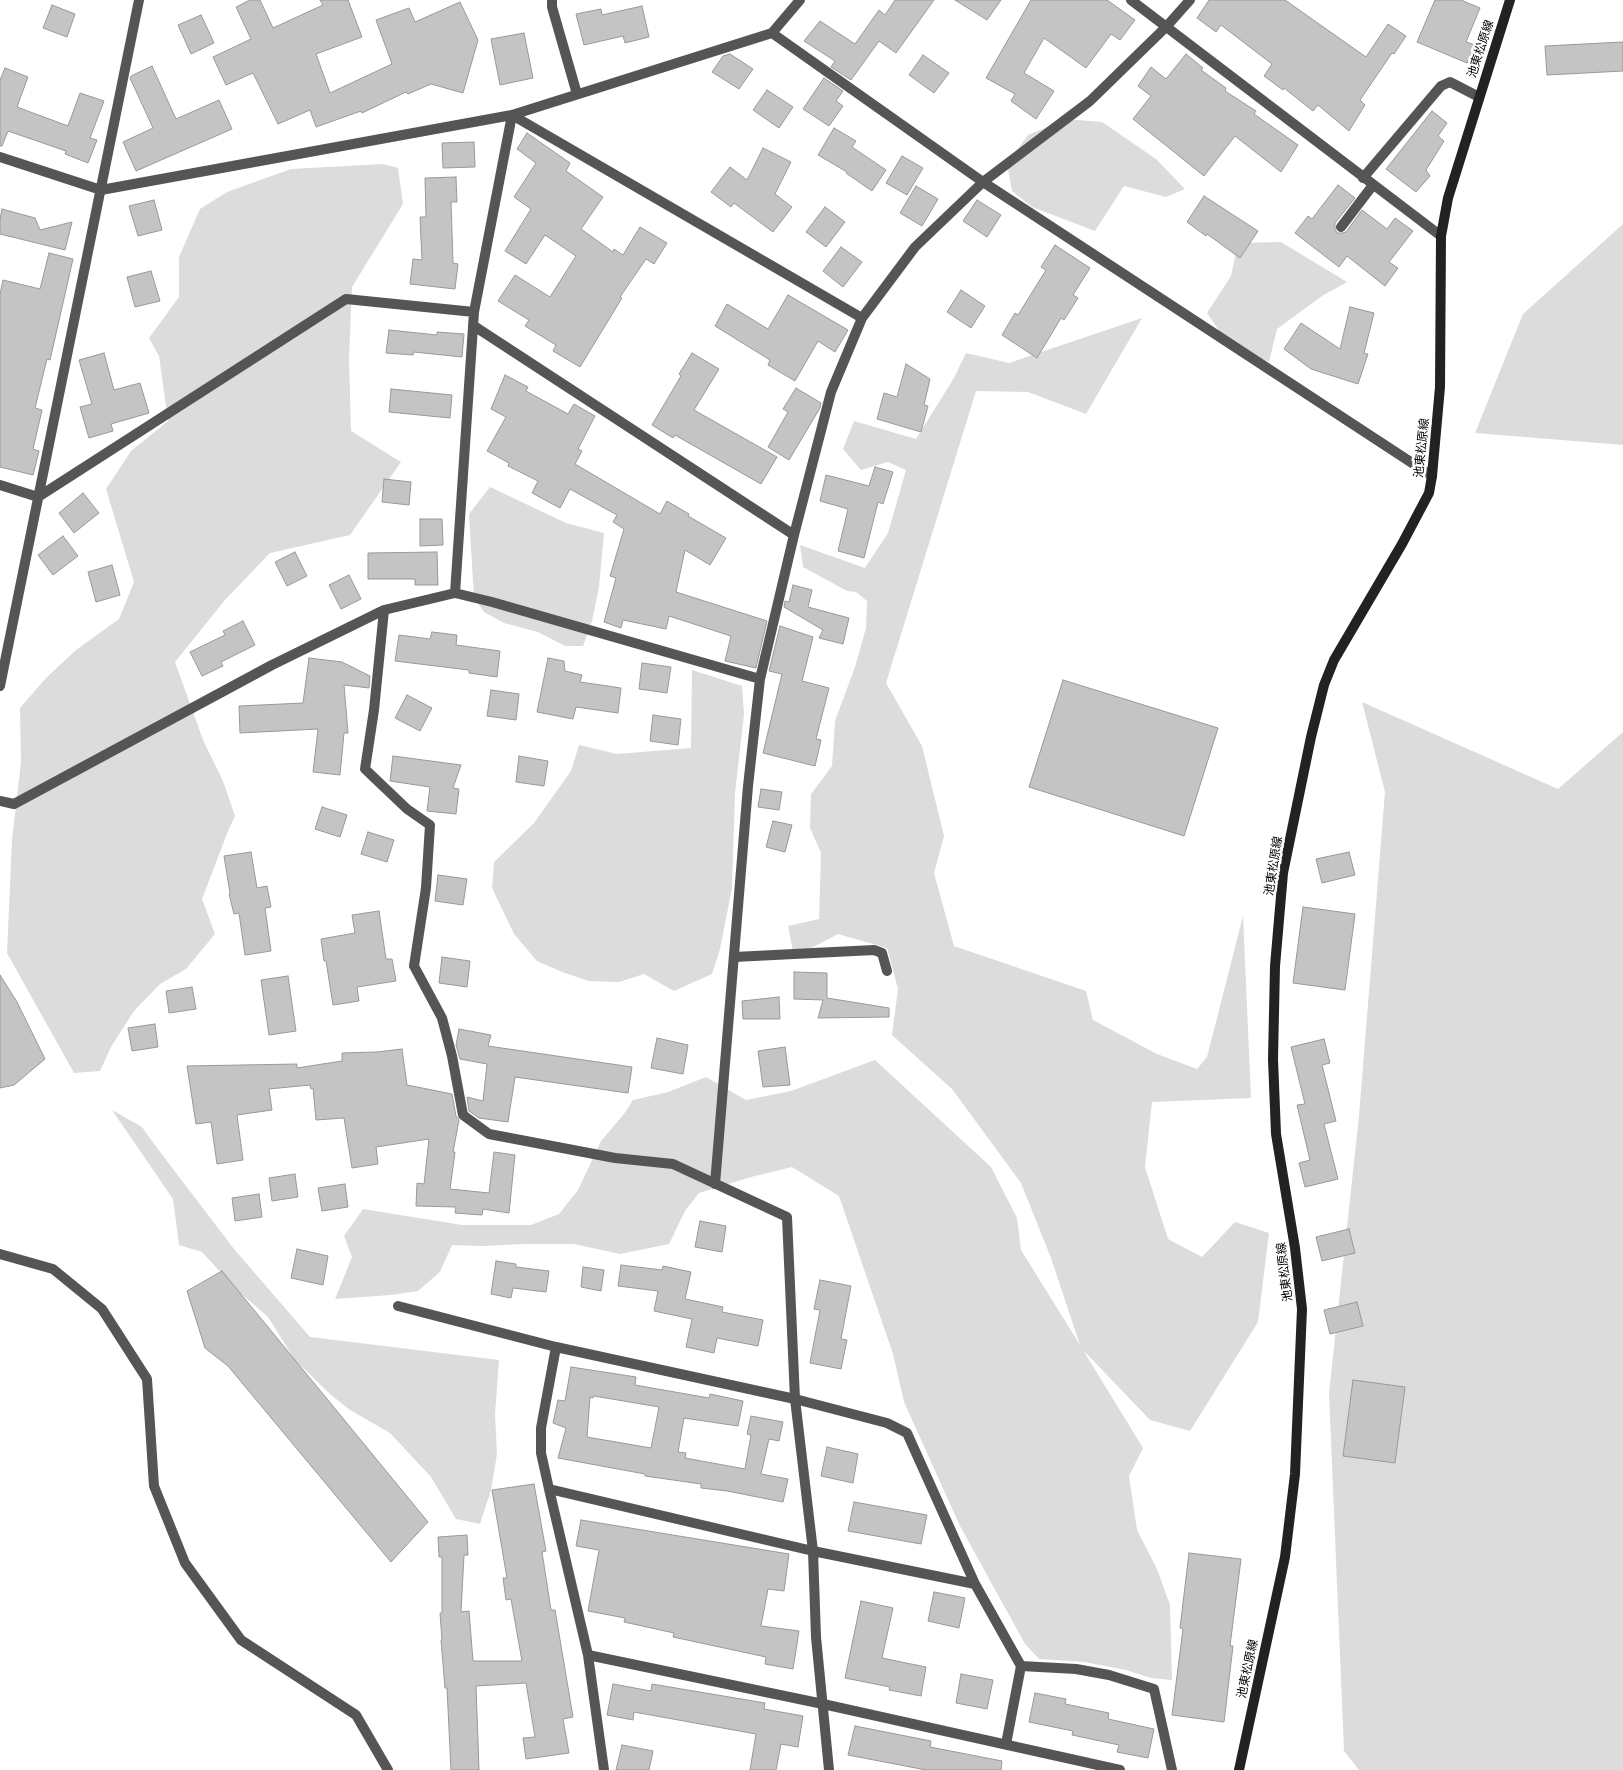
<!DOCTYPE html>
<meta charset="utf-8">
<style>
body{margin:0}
canvas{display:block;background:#fff}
</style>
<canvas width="1623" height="1770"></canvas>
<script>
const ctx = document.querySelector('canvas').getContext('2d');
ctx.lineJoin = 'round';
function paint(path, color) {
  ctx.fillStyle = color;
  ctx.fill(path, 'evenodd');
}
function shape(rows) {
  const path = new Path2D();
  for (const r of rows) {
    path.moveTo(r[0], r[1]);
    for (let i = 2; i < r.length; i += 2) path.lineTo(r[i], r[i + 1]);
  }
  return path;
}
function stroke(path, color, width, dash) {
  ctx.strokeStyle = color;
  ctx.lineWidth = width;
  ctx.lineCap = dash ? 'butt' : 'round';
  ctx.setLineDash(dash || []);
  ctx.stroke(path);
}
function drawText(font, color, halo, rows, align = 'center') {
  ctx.font = font + ' "Fira Sans Condensed","Noto Sans JP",sans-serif';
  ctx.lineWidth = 5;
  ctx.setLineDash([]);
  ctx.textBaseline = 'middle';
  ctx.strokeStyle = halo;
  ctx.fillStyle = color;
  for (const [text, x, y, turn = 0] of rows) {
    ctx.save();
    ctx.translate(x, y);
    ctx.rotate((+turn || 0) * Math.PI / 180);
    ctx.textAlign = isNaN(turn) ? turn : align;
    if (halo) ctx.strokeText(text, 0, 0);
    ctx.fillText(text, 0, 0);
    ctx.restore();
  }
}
const green = shape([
 [1066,119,1102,122,1156,159,1185,189,1166,197,1124,186,1095,231,1032,207,1012,191,1007,164,1028,135],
 [383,164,398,168,403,204,352,287,349,359,351,431,401,462,350,535,270,553,225,600,175,662,203,740,223,781,235,816,228,831,202,899,215,934,186,969,160,984,134,1011,111,1047,100,1071,74,1073,7,953,12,840,21,762,20,708,46,678,76,650,119,619,134,582,106,489,131,451,168,421,159,356,149,338,179,297,179,257,200,209,227,192,291,169],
 [1623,224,1623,445,1475,433,1523,314],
 [1281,242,1347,282,1322,296,1277,329,1269,362,1227,342,1207,313,1231,276,1238,243],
 [1142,318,1086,414,1028,392,976,391,886,683,922,746,944,836,934,873,954,946,1086,991,1093,1020,1157,1054,1197,1069,1207,1057,1243,916,1251,1098,1152,1102,1145,1167,1168,1239,1202,1257,1235,1222,1269,1233,1258,1322,1190,1431,1150,1420,1083,1350,1143,1448,1129,1476,1137,1530,1157,1569,1170,1605,1172,1680,1151,1678,1126,1670,1084,1662,1039,1659,1025,1644,960,1526,904,1402,893,1354,839,1196,792,1167,751,1177,699,1193,685,1211,669,1244,620,1254,574,1244,524,1244,483,1246,452,1245,440,1272,418,1291,391,1295,335,1299,352,1257,344,1236,363,1209,462,1225,531,1225,559,1214,578,1190,601,1141,624,1114,633,1100,668,1092,706,1077,746,1100,791,1091,875,1060,991,1167,1017,1218,1021,1250,1080,1345,1051,1258,1021,1183,952,1089,892,1035,898,989,887,948,838,934,794,957,788,926,819,919,821,853,810,828,811,794,832,766,835,721,855,667,866,628,867,601,856,592,847,591,803,567,800,545,865,568,888,533,906,470,888,462,861,470,843,449,854,421,916,439,954,378,966,353,1009,363],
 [490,487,566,523,604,533,599,587,592,621,583,646,565,646,538,632,504,623,484,612,474,598,469,514],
 [692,670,742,686,744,714,735,793,732,888,720,949,712,974,674,991,644,974,619,982,589,981,562,972,537,961,514,934,492,888,494,862,534,823,571,771,579,745,617,754,691,748],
 [1362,702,1558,789,1623,732,1623,1770,1359,1770,1344,1751,1329,1393,1359,1116,1385,792],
 [112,1110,142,1127,157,1148,234,1249,310,1337,499,1360,495,1414,497,1454,491,1490,480,1524,456,1519,431,1477,390,1433,350,1410,330,1394,295,1360,268,1317,237,1290,202,1252,179,1245,173,1199]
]);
const building = shape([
 [250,0,260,0,273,28,323,5,320,0,348,0,362,37,316,54,330,93,392,64,376,20,409,8,415,22,460,2,478,40,463,93,431,84,408,94,406,92,362,113,361,111,316,127,310,110,278,124,253,73,226,85,213,57,251,39,236,7,250,0],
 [895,0,934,0,896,53,879,41,851,80,831,67,835,61,804,41,820,21,855,44,879,10,885,15,895,0],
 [955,0,1001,0,987,20,955,0],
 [1031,0,1107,0,1135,20,1120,40,1111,34,1086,68,1044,38,1024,73,1054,91,1036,119,1011,101,1015,94,986,78,1031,0],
 [1209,0,1285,0,1366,57,1388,24,1406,36,1394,54,1392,53,1360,100,1365,105,1349,131,1318,105,1313,111,1284,88,1283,90,1264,76,1272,64,1221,25,1216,32,1197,18,1209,0],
 [1435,0,1461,0,1480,8,1466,42,1475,45,1467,63,1417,42,1435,0],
 [52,5,75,14,67,37,43,28,52,5],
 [642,6,649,37,625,43,623,36,584,45,576,14,601,9,602,15,642,6],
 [201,15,214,43,191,54,178,25,201,15],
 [524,33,533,78,500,85,491,39,524,33],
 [1623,42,1623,71,1547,75,1545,46,1623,42],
 [730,54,753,69,739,89,712,72,723,56,730,54],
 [1186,54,1203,68,1201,70,1226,88,1225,91,1256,111,1254,114,1298,145,1281,172,1235,136,1204,176,1133,119,1151,96,1138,86,1151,67,1166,79,1186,54],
 [923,55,949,73,934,93,909,75,923,55],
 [152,66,176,119,219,100,232,129,136,171,123,142,153,128,130,78,131,76,152,66],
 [5,68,28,77,17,107,68,126,80,93,104,101,90,138,97,140,88,163,65,154,66,151,8,131,2,146,0,146,0,80,5,68],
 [824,78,843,91,836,101,843,106,829,126,803,109,824,78],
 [767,90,793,107,779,128,753,110,767,90],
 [1432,111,1447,123,1438,136,1444,141,1426,170,1430,176,1416,192,1386,169,1432,111],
 [834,128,856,141,852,147,886,170,872,191,846,173,847,172,818,155,834,128],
 [527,133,570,163,566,171,603,197,581,229,613,252,614,249,623,255,640,227,667,243,654,264,646,259,620,297,622,298,580,367,553,351,556,345,525,326,529,320,498,301,515,275,550,297,576,256,545,235,526,264,505,251,531,209,514,197,536,163,517,149,527,133],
 [474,142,475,167,443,168,442,143,474,142],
 [763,148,791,162,775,194,792,207,773,232,734,203,731,207,711,192,730,167,747,180,763,148],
 [902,156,923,168,907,195,886,183,902,156],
 [456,177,457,202,451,202,453,263,458,264,455,289,410,284,413,259,422,260,420,217,426,217,425,178,456,177],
 [1338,185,1355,198,1335,223,1335,229,1337,233,1343,233,1346,232,1362,210,1387,229,1395,218,1413,231,1389,262,1398,268,1385,286,1347,256,1339,267,1295,233,1308,216,1312,219,1338,185],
 [916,186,938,199,922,226,900,213,916,186],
 [1204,196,1258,231,1240,258,1207,234,1206,236,1187,222,1204,196],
 [154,200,162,230,138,236,129,206,154,200],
 [977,200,1001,215,987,237,963,221,977,200],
 [825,207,845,222,826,247,806,232,825,207],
 [2,209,35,218,40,230,72,222,65,250,0,234,0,219,2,209],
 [1055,245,1090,268,1073,295,1078,298,1064,320,1061,318,1037,358,1002,335,1015,313,1018,315,1046,270,1041,267,1055,245],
 [841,247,862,262,843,287,823,271,841,247],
 [49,253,73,259,50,360,47,359,35,408,42,410,33,449,39,451,33,475,0,467,0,294,3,280,40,289,49,253],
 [151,271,160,301,135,307,127,277,151,271],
 [961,290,985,306,971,328,947,312,961,290],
 [788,295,848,330,835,352,818,341,795,381,768,365,770,360,715,326,727,304,768,329,788,295],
 [1350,307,1374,313,1364,353,1368,354,1358,384,1311,369,1284,349,1301,323,1340,349,1350,307],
 [389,330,437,335,437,332,464,334,462,357,414,352,413,355,386,353,389,330],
 [104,353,114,390,140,383,149,413,111,424,113,431,89,438,80,407,92,404,79,360,104,353],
 [692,353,719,369,694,410,777,457,761,484,675,435,673,438,652,425,681,376,679,374,692,353],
 [906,364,930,379,924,405,928,406,921,432,877,419,884,393,897,397,906,364],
 [505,375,528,387,526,391,568,414,574,404,595,416,578,449,582,451,575,464,660,514,667,501,689,514,688,516,726,538,710,565,685,550,676,592,767,621,756,668,725,661,731,636,669,616,666,629,623,620,621,628,604,622,616,578,610,576,624,529,613,522,617,515,570,489,560,508,532,493,538,481,508,466,509,463,487,451,506,417,491,409,505,375],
 [796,388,821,403,820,408,789,460,768,447,788,412,783,409,796,388],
 [391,389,452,395,450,418,389,412,391,389],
 [875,467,893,472,883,504,878,502,864,558,838,551,848,509,820,501,826,475,869,486,875,467],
 [384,479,411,482,409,505,382,502,384,479],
 [83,493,99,513,74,533,59,513,83,493],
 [420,519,442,519,443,545,420,546,420,519],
 [63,536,78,556,53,575,38,555,63,536],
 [295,552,307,576,287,586,275,562,295,552],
 [437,552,438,585,415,585,415,579,368,579,368,553,437,552],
 [112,565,120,595,96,602,88,572,112,565],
 [349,575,361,599,341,609,329,585,349,575],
 [793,585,812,590,808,607,849,618,843,644,819,638,823,630,784,607,785,601,789,602,793,585],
 [243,621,255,645,221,662,223,666,202,676,190,652,225,635,223,631,243,621],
 [780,626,813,637,802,681,829,688,816,739,821,740,815,766,763,753,782,674,769,671,780,626],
 [432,632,457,635,456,645,500,651,497,677,469,673,469,670,395,661,399,635,430,639,432,632],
 [309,658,342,662,370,676,369,688,344,685,348,733,344,733,340,775,313,772,318,729,240,733,239,706,303,703,309,658],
 [548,658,564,661,565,671,582,675,580,682,621,688,618,713,576,707,573,719,537,712,548,658],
 [642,663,671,667,667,693,639,689,642,663],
 [1063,680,1218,728,1184,836,1029,787,1063,680],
 [491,690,519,694,516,720,487,716,491,690],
 [407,695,432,708,420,731,395,718,407,695],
 [653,715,681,719,678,745,650,741,653,715],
 [393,756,461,765,453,788,459,789,456,814,427,811,430,787,390,781,393,756],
 [519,756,548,761,544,786,516,782,519,756],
 [761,789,782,792,779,810,758,807,761,789],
 [322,807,347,815,340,837,315,829,322,807],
 [773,821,792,825,785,852,766,847,773,821],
 [368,832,394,840,387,862,361,854,368,832],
 [251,852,257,888,267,886,271,907,265,908,271,951,245,955,239,913,234,914,229,894,230,893,224,856,251,852],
 [1349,852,1355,875,1322,883,1316,859,1349,852],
 [438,875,467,879,463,905,435,901,438,875],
 [1303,907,1355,914,1345,990,1293,983,1303,907],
 [379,911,386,959,392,959,396,981,357,987,359,1001,333,1005,326,961,324,961,321,939,355,933,352,915,379,911],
 [442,957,470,961,467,987,439,983,442,957],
 [794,972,827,973,827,998,889,1008,889,1017,818,1018,823,1000,794,999,794,972],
 [0,975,17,1002,45,1059,14,1085,0,1088,0,975],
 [288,976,296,1031,269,1035,261,980,288,976],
 [192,987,196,1009,169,1013,166,991,192,987],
 [779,997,780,1019,743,1019,742,1001,779,997],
 [155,1024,158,1047,132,1051,128,1028,155,1024],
 [459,1029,491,1035,488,1046,632,1067,628,1093,515,1077,508,1122,479,1118,469,1111,467,1097,483,1101,487,1064,460,1059,456,1045,459,1029],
 [657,1038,688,1045,683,1074,651,1068,657,1038],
 [1324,1039,1330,1063,1322,1065,1336,1121,1324,1124,1338,1179,1305,1187,1299,1163,1310,1160,1297,1105,1305,1104,1291,1047,1324,1039],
 [785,1047,790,1085,763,1087,758,1051,785,1047],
 [402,1049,407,1085,452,1094,456,1116,459,1120,453,1152,455,1152,450,1189,489,1193,494,1152,515,1155,509,1213,483,1209,482,1215,455,1213,456,1207,416,1206,417,1183,424,1184,429,1139,376,1147,378,1164,352,1168,344,1118,316,1120,313,1088,311,1089,310,1085,269,1089,272,1110,237,1115,243,1160,217,1164,211,1122,196,1124,187,1066,297,1064,297,1068,342,1061,342,1053,377,1052,402,1049],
 [295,1174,298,1197,272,1201,269,1178,295,1174],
 [345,1184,348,1207,322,1211,318,1188,345,1184],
 [259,1194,262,1217,235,1221,232,1198,259,1194],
 [700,1221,726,1226,722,1252,695,1247,700,1221],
 [1349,1229,1355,1253,1322,1261,1316,1237,1349,1229],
 [297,1249,328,1256,323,1285,291,1278,297,1249],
 [496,1261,516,1264,516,1267,549,1271,546,1292,513,1288,511,1298,491,1294,496,1261],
 [621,1265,662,1270,663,1266,691,1272,685,1299,723,1307,722,1312,763,1320,758,1346,717,1338,714,1353,686,1347,692,1319,654,1311,658,1291,618,1286,621,1265],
 [583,1267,604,1270,601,1291,581,1287,583,1267],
 [222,1271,428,1522,391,1562,228,1366,205,1348,187,1291,222,1271],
 [820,1280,851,1286,841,1339,847,1340,841,1369,810,1363,820,1310,814,1309,820,1280],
 [1357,1302,1363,1326,1330,1334,1324,1310,1357,1302],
 [571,1367,636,1377,635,1385,709,1398,710,1394,743,1401,738,1426,684,1418,678,1452,686,1453,685,1458,745,1469,751,1435,747,1434,751,1416,783,1422,779,1441,769,1439,761,1474,788,1479,783,1502,727,1491,701,1488,701,1484,645,1476,645,1474,558,1458,566,1428,553,1423,558,1400,565,1401,571,1367],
 [594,1396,659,1407,651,1448,587,1437,590,1397,593,1398,594,1396],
 [1353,1380,1405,1387,1395,1463,1343,1456,1353,1380],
 [827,1447,858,1454,853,1483,821,1476,827,1447],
 [534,1484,546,1551,542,1552,551,1610,555,1610,573,1717,563,1719,569,1753,526,1759,523,1738,535,1737,526,1683,476,1686,479,1770,451,1770,447,1688,445,1688,441,1640,442,1640,440,1613,442,1613,442,1557,439,1557,438,1537,467,1535,468,1555,464,1555,461,1612,469,1611,473,1661,522,1661,511,1599,506,1600,503,1578,507,1578,492,1490,534,1484],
 [854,1502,927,1515,921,1544,848,1531,854,1502],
 [581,1520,789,1554,784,1591,768,1589,761,1626,799,1631,793,1669,765,1664,766,1657,673,1637,674,1633,624,1622,625,1618,588,1611,599,1550,576,1546,581,1520],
 [1189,1553,1241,1559,1230,1646,1233,1646,1224,1722,1172,1715,1183,1629,1180,1628,1189,1553],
 [934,1592,965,1598,959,1628,928,1621,934,1592],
 [861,1601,893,1608,882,1658,926,1667,921,1696,889,1690,890,1687,845,1678,861,1601],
 [961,1674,993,1680,987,1709,956,1703,961,1674],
 [613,1684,651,1691,652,1684,765,1703,764,1709,803,1716,798,1747,781,1744,776,1770,750,1770,756,1734,634,1712,633,1720,607,1715,613,1684],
 [1035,1693,1066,1699,1065,1704,1109,1713,1108,1719,1154,1729,1148,1758,1117,1752,1119,1745,1072,1735,1073,1731,1029,1722,1035,1693],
 [855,1726,931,1741,930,1747,1002,1761,1001,1770,926,1770,848,1755,855,1726],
 [622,1745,653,1751,649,1770,616,1770,622,1745]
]);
const service = shape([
 [1363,178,1441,86,1450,82,1479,97],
 [734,957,874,950,882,953,887,971]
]);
const minor = shape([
 [552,0,552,7,577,94],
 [1131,0,1441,236],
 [772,33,983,182,1432,476],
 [512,115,862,318],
 [0,157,101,190,512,115,772,33,800,0],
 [1341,227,1373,185],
 [474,326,794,535],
 [0,485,38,497,346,299,474,312],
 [455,593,474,312,512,115],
 [384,610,374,710,365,769,407,809,430,825,426,888,414,966,442,1018,452,1056,463,1115,489,1134,615,1158,673,1164,787,1217,795,1399,813,1551,816,1637,829,1770],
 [0,686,139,0],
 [0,801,14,804,272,665,384,610,455,593,492,602,760,679],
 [715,1184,748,786,760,679,794,535,831,392,862,318,915,247,983,182,1090,101,1166,27,1190,0],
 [398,1306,556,1347,795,1399,887,1423,907,1433,975,1584],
 [549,1489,541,1453,541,1428,556,1347],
 [588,1655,549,1489,813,1551,975,1584,1021,1666,1006,1744],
 [1021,1666,1076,1669,1109,1675,1154,1689,1172,1770],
 [604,1770,588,1655,823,1704,1120,1770]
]);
const tertiary = shape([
 [0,1254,53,1269,102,1309,147,1379,154,1486,185,1563,241,1640,356,1715,388,1770]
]);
const secondary = shape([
 [1239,1770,1285,1557,1295,1474,1302,1309,1295,1248,1276,1134,1273,1059,1275,966,1283,873,1311,737,1324,685,1334,660,1402,544,1429,493,1432,476,1440,387,1441,236,1448,198,1510,0]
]);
const streetNames = [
 ["池東松原線",1481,49,-72],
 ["池東松原線",1422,448,-84],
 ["池東松原線",1274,866,-81],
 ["池東松原線",1285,1272,-97],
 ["池東松原線",1248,1669,-78]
];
paint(green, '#dcdcdc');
paint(building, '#c4c4c4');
stroke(building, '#999', 1);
stroke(service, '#555', 10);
stroke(minor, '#555', 10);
stroke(tertiary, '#555', 10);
stroke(secondary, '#222', 10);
drawText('12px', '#000', '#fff', streetNames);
</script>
